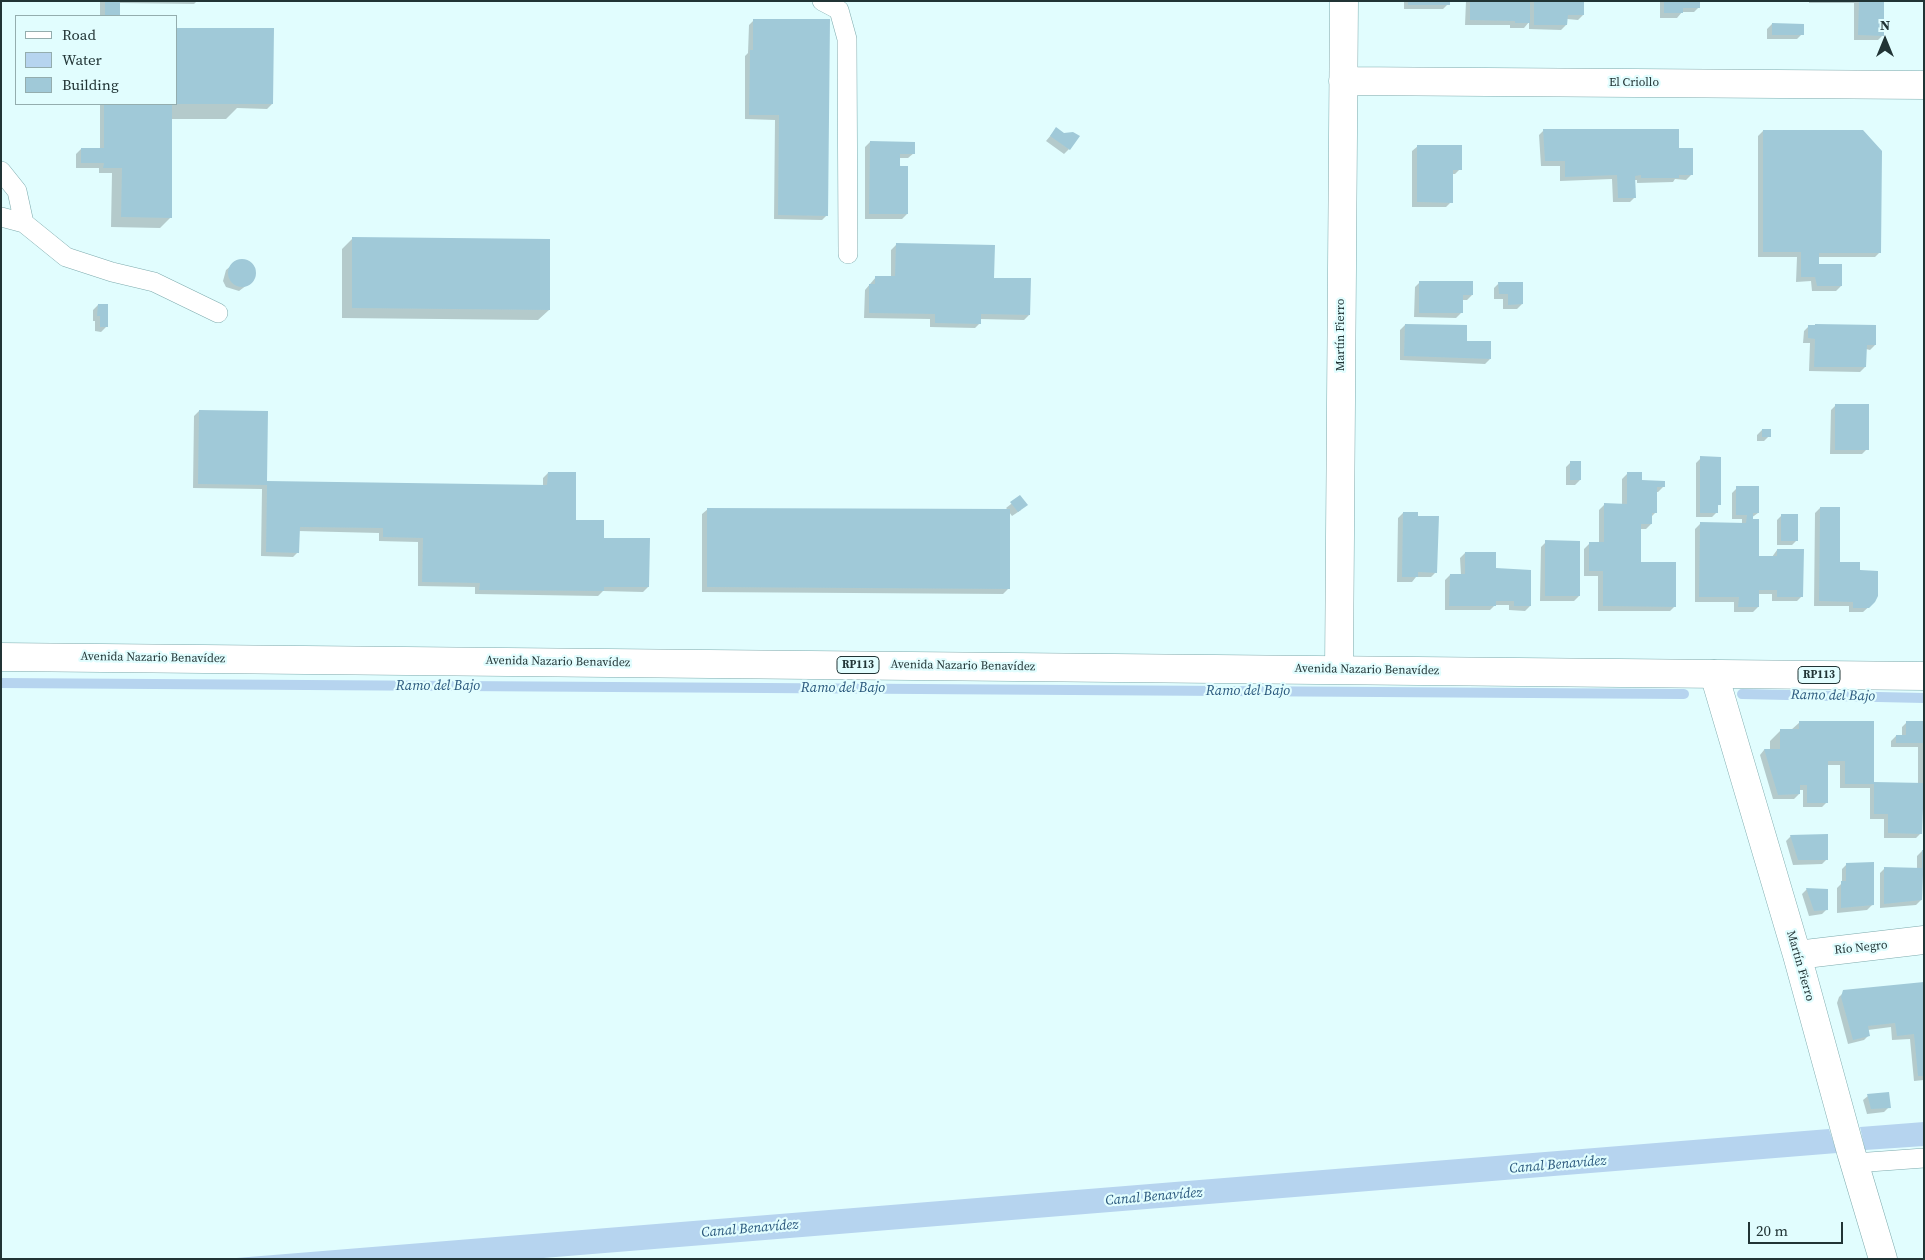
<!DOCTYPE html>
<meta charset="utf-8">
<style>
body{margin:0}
#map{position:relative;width:1925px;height:1260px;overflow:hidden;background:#e1fdfe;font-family:"Source Serif 4",serif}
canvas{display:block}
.frame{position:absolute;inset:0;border:2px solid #213435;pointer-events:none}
.legend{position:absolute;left:15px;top:15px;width:162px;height:90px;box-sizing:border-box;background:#e1fdfe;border:1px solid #94adae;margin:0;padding:6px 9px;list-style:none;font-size:15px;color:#213435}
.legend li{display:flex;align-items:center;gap:10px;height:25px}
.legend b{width:25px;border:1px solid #94adae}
.north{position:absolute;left:1860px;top:15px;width:50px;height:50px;-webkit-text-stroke:4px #e1fdfe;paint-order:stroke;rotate:0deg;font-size:14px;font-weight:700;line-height:20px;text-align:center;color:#213435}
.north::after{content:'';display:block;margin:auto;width:18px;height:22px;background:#213435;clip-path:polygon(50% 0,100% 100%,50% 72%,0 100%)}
.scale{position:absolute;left:1748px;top:1222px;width:95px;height:22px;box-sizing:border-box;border:2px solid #213435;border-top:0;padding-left:6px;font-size:15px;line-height:18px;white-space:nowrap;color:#213435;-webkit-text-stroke:4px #e1fdfe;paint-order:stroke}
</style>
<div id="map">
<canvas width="1925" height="1260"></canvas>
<div class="frame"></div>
<ul class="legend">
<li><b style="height:6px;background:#fff"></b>Road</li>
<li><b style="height:14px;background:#b6d4ef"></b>Water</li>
<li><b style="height:14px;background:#a0c9d8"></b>Building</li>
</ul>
<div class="north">N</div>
<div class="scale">20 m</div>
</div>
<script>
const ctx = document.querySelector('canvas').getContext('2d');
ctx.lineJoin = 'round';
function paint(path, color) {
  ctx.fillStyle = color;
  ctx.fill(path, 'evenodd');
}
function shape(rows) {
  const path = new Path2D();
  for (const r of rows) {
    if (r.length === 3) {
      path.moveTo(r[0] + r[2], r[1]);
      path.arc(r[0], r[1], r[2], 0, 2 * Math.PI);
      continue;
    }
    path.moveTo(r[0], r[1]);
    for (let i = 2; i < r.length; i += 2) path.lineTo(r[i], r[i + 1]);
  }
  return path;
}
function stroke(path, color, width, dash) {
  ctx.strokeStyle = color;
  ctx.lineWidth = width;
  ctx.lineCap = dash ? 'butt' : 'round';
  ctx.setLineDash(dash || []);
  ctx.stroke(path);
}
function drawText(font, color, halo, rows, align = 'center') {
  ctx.font = font + ' "Source Serif 4",serif';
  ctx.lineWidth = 4.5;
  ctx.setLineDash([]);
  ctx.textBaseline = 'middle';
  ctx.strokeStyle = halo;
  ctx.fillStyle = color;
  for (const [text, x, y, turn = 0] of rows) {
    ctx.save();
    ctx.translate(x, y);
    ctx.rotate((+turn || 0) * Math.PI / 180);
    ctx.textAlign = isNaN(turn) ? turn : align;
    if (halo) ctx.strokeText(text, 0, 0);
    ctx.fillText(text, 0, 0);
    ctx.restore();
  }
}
const water = shape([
 [1924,1122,1924,1146,1865,1150,1860,1127],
 [1829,1129,1837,1153,531,1259,224,1259]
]);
const shadow = shape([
 [100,1,197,1,194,4,119,3,118,16,100,16],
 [1404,1,1448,1,1448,4,1443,9,1404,9],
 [1466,1,1583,1,1583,15,1578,20,1567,19,1566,25,1561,30,1529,29,1529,22,1524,28,1510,28,1510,25,1465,25],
 [1660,1,1699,1,1699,7,1694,12,1682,12,1677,18,1660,18],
 [1809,1,1883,1,1883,35,1878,40,1854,40,1854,3,1809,3],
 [754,20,827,215,822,220,774,219,775,120,745,119,745,56,748,53,749,25],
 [1772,24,1802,34,1797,39,1767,39,1767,29],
 [100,104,272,104,267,109,237,108,226,119,171,119,171,217,160,228,111,227,112,173,99,173,99,168,76,168,76,154,81,149,100,149],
 [1056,129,1069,149,1064,154,1046,141],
 [1544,130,1678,149,1691,175,1686,180,1675,179,1673,182,1637,183,1637,180,1634,180,1635,197,1630,202,1613,202,1612,179,1560,181,1560,166,1541,166,1539,135],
 [1763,131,1880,252,1875,257,1818,257,1818,265,1841,286,1836,291,1812,291,1811,281,1796,282,1797,257,1758,257,1758,136],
 [870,142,914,153,908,158,899,158,907,214,902,219,865,219,865,147],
 [1418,146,1460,169,1455,174,1451,174,1451,202,1446,207,1412,207,1412,151],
 [353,238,549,310,538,320,342,318,342,249],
 [896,245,993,279,1029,315,1024,320,980,319,980,323,975,328,930,327,930,319,864,318,865,290,876,277,891,277,891,250],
 [238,260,249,262,254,270,254,279,251,282,239,291,226,287,223,281,226,270],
 [1420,282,1472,295,1467,300,1461,300,1461,313,1456,318,1414,317,1415,287],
 [1499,283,1522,304,1517,309,1503,309,1503,299,1494,299,1494,288],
 [98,305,106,327,101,332,95,331,95,321,93,321,93,310],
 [1405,325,1466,342,1490,359,1485,364,1400,360,1400,330],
 [1809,326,1875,345,1870,350,1866,349,1865,367,1860,372,1809,371,1810,343,1803,343,1804,331],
 [1836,405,1867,449,1862,454,1830,454,1831,410],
 [199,411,265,482,543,486,543,478,548,473,574,521,603,539,648,587,643,592,603,591,598,596,475,594,475,587,418,586,418,542,379,541,379,533,298,531,298,552,293,557,261,556,262,489,193,488,194,416],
 [1762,430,1769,436,1764,441,1757,441,1757,435],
 [1701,458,1719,504,1717,507,1717,512,1712,517,1696,517,1696,463],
 [1571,462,1580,480,1575,485,1566,485,1566,467],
 [1627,474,1641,481,1663,487,1658,492,1656,492,1656,512,1651,517,1651,524,1646,529,1640,529,1640,564,1675,606,1670,611,1598,611,1598,576,1584,576,1584,549,1589,544,1599,544,1599,510,1604,505,1622,505,1622,479],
 [1737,488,1758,513,1751,518,1758,557,1772,557,1777,550,1802,596,1797,601,1772,601,1772,594,1758,594,1758,607,1753,612,1734,612,1734,602,1695,602,1695,529,1700,524,1742,524,1742,519,1732,519,1732,493],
 [1020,497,1021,510,1012,516,1009,512,1008,589,1003,594,702,592,702,514,708,509,1008,510,1006,508],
 [1820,508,1838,564,1859,572,1873,603,1863,612,1849,612,1849,606,1814,606,1815,513],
 [1403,513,1417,517,1436,572,1431,577,1416,577,1412,582,1397,582,1398,518],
 [1782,515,1797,540,1792,545,1777,545,1777,520],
 [1546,542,1579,596,1574,601,1540,601,1541,547],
 [1465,553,1495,569,1530,606,1525,611,1509,610,1509,605,1495,605,1490,610,1445,610,1445,580,1450,575,1461,575,1460,558],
 [1800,722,1873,783,1918,784,1918,747,1891,747,1891,741,1896,736,1902,736,1902,727,1907,722,1924,723,1924,803,1921,803,1921,833,1916,838,1884,838,1884,819,1870,819,1870,788,1840,788,1840,765,1827,765,1827,802,1822,807,1803,807,1803,790,1799,790,1799,794,1794,799,1773,799,1760,755,1764,750,1770,750,1770,741,1781,730,1791,730],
 [1791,836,1827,859,1822,864,1793,865,1786,841],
 [1922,851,1924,876,1921,876,1921,900,1916,905,1880,908,1880,873,1885,868,1917,869,1917,856],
 [1847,864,1872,905,1867,910,1837,913,1837,888,1842,883,1842,869],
 [1807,889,1827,909,1822,914,1809,916,1802,894],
 [1924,983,1924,1080,1914,1081,1910,1039,1892,1040,1891,1027,1868,1030,1869,1035,1864,1040,1848,1044,1837,1003,1839,997,1844,992],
 [1868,1096,1889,1107,1884,1112,1867,1114,1863,1100]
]);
const stream = shape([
 [1,683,1684,694],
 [1742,694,1924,698]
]);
const building = shape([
 [105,1,120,1,120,16,105,16],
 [1408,1,1450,1,1450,5,1408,5],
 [1470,1,1530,1,1530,23,1515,23,1515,21,1470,20],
 [1534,1,1584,1,1584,15,1568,15,1567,25,1534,25],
 [1664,1,1700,1,1700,8,1683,8,1683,13,1664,13],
 [1859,1,1884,1,1884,36,1858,35],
 [753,19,830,19,828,216,778,215,779,115,749,115,750,50,753,50],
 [1772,23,1804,24,1804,35,1772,35],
 [176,28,274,28,273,104,176,104],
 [104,104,172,104,172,218,121,217,122,168,103,168,104,163,81,163,81,148,104,148],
 [1056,127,1064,133,1073,132,1080,136,1070,150,1050,136],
 [1543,129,1679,129,1679,148,1693,148,1693,175,1679,175,1679,178,1641,178,1641,175,1635,176,1636,198,1618,198,1617,175,1565,177,1565,161,1545,161],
 [1763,130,1863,130,1882,151,1881,253,1819,253,1819,264,1842,264,1842,286,1817,286,1815,277,1801,277,1801,252,1763,252],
 [870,141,915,142,915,154,900,154,900,166,908,166,908,214,869,214],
 [1417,145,1462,145,1462,170,1453,170,1453,203,1417,202],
 [352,237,550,239,550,310,352,308],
 [896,243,995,245,994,278,1031,278,1030,315,981,314,981,324,935,323,935,314,869,313,869,284,875,284,875,276,895,276],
 [242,273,14],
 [1419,281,1473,281,1473,295,1463,295,1463,313,1419,313],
 [1498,282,1523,282,1523,304,1508,305,1508,294,1499,294],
 [98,304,108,304,108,327,100,327,100,316,97,316],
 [1405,324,1467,325,1467,341,1491,341,1491,359,1404,356],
 [1815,324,1876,325,1876,345,1867,345,1866,367,1814,367,1815,339,1808,338,1808,325,1815,325],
 [1835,404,1869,404,1869,450,1835,450],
 [199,410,268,411,267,481,547,485,548,472,576,472,576,520,604,520,604,538,650,538,649,587,604,587,604,591,479,590,480,583,422,582,423,538,383,537,383,528,300,527,299,553,266,552,267,485,198,484],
 [1762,429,1771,429,1771,437,1762,437],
 [1700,456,1721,457,1721,505,1718,505,1718,513,1700,513],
 [1570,461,1581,461,1581,480,1570,480],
 [1627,472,1642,472,1642,480,1665,481,1665,487,1657,487,1657,513,1652,513,1652,524,1641,524,1641,562,1676,562,1676,607,1603,606,1603,571,1589,571,1589,542,1604,542,1604,503,1627,504],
 [1736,486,1759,486,1759,513,1753,513,1753,519,1759,519,1759,556,1777,556,1777,549,1804,549,1803,597,1777,597,1777,590,1759,590,1759,607,1738,607,1739,597,1699,597,1700,522,1746,523,1747,515,1736,515],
 [1020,495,1028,505,1018,512,1010,502],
 [1820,507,1840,507,1840,562,1860,562,1860,570,1878,571,1878,596,1875,602,1869,608,1853,608,1853,602,1819,601],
 [707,508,1010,509,1010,589,707,587],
 [1403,512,1418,512,1418,516,1439,516,1437,573,1418,572,1418,577,1402,577],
 [1781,514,1798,514,1798,541,1781,541],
 [1545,540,1580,541,1580,596,1545,596],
 [1465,552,1496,552,1496,568,1531,570,1531,606,1514,606,1514,601,1496,601,1496,606,1449,606,1450,574,1465,574],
 [1799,721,1874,721,1874,782,1924,783,1922,834,1888,833,1888,814,1874,814,1874,784,1845,784,1845,761,1828,761,1828,803,1807,803,1807,785,1800,785,1800,794,1778,795,1764,749,1780,749,1780,729,1799,729],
 [1906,721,1924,721,1924,743,1896,743,1896,735,1906,735],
 [1828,834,1828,860,1798,860,1790,835],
 [1922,850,1924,850,1922,900,1884,904,1884,867,1922,868],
 [1874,862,1874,905,1841,908,1841,881,1846,881,1846,863],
 [1806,888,1828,889,1828,910,1814,911],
 [1924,982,1924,1076,1918,1076,1914,1034,1897,1036,1895,1023,1868,1026,1870,1036,1853,1040,1841,997,1843,990],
 [1889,1092,1891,1108,1871,1109,1867,1094]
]);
const service = shape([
 [822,1,839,10,847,39,848,254],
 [1,171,17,191,24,223],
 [1,217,24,223,66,257,112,272,154,282,218,313],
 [1855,1163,1924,1158]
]);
const minor = shape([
 [1343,81,1924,85],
 [1339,669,1344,1],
 [1714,674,1797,955,1851,1152,1883,1259],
 [1797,955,1924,940]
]);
const primary = shape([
 [1,657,1924,676]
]);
const shields = [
 [858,665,42],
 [1819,675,42]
];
const shieldNames = [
 ["RP113",858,665],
 ["RP113",1819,675]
];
const streetNames = [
 ["El Criollo",1634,83],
 ["Martín Fierro",1341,335,-90],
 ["Avenida Nazario Benavídez",153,658,1],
 ["Avenida Nazario Benavídez",558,662,1],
 ["Avenida Nazario Benavídez",963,666,1],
 ["Avenida Nazario Benavídez",1367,670,1],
 ["Río Negro",1861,948,-6],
 ["Martín Fierro",1800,966,74]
];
const waterNames = [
 ["Ramo del Bajo",438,686],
 ["Ramo del Bajo",843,688],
 ["Ramo del Bajo",1248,691],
 ["Ramo del Bajo",1833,696,1],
 ["Canal Benavídez",1558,1165,-5],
 ["Canal Benavídez",1154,1197,-5],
 ["Canal Benavídez",750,1229,-5]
];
paint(water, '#b6d4ef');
paint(shadow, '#0003');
stroke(stream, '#b6d4ef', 10);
paint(building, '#a0c9d8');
stroke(service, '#7daaad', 20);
stroke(minor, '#7daaad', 29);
stroke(primary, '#7daaad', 29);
stroke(service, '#fff', 19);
stroke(minor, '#fff', 28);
stroke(primary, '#fff', 28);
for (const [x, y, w] of shields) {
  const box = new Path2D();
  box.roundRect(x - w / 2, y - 8.5, w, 17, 4);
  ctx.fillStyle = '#e1fdfe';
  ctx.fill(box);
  stroke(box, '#213435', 1);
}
drawText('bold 11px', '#213435', null, shieldNames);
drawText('12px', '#213435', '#e1fdfe', streetNames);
drawText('italic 14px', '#29577c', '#e1fdfe', waterNames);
</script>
